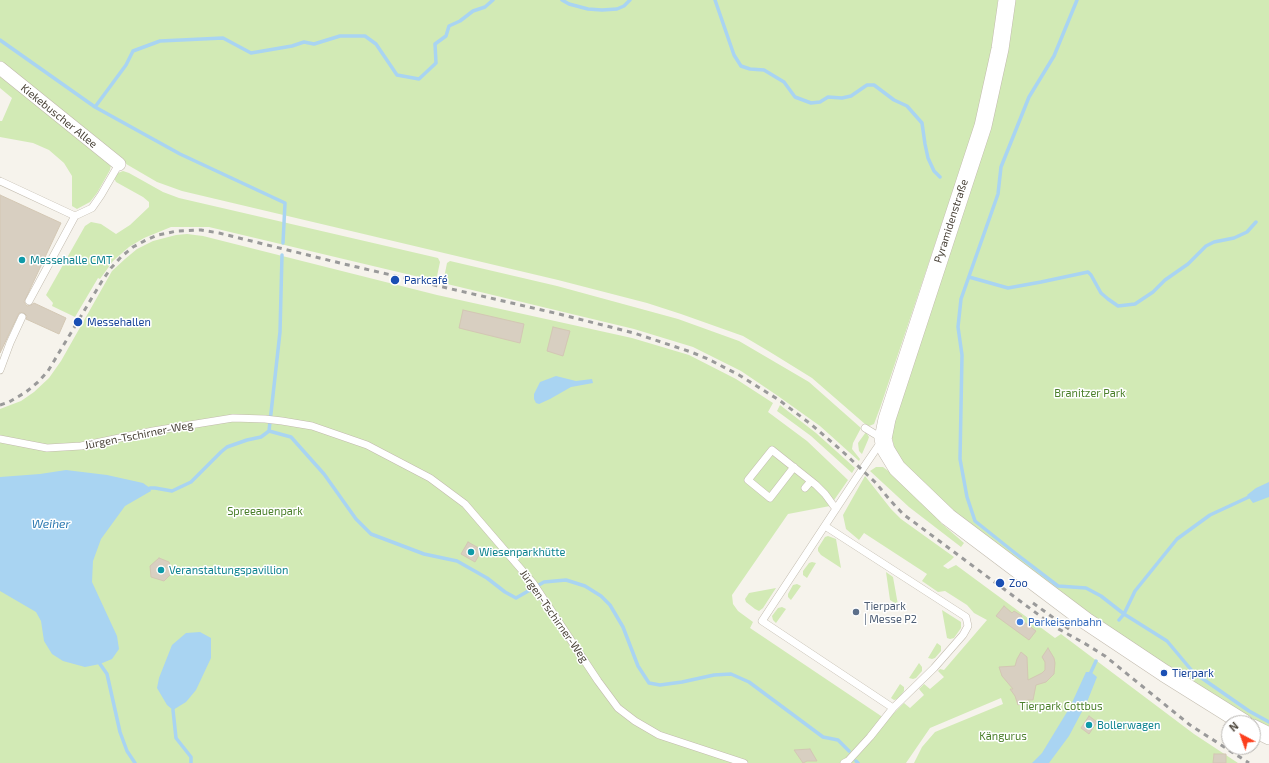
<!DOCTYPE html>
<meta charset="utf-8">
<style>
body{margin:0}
#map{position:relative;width:1269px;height:763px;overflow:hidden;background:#f6f3ec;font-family:"Exo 2",sans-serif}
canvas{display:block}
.north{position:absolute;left:1221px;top:715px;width:40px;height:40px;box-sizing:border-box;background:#fff;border:1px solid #b7b4b0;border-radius:50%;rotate:319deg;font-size:11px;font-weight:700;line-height:16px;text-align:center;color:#4b4439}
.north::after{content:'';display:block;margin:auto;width:14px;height:18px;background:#fc3f1d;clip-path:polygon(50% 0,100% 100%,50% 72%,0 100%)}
</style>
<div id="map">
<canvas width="1269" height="763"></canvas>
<div class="north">N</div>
</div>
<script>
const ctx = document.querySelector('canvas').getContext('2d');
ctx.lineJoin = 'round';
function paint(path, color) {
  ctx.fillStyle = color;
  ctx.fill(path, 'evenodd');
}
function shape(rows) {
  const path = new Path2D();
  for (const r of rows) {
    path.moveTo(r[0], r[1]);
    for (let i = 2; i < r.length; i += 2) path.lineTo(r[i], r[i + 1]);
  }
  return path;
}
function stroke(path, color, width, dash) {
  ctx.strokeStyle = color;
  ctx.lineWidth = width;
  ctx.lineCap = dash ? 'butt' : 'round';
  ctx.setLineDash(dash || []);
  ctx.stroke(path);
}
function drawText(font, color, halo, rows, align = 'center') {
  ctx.font = font + ' "Exo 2",sans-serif';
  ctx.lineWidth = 3;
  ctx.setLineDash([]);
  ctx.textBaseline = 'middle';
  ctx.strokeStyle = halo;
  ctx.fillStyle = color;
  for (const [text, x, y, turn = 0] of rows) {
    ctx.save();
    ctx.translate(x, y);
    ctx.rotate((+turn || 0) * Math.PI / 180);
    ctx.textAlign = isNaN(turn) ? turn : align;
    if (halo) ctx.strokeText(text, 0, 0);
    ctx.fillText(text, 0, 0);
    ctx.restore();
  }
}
const green = shape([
 [0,0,998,0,995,32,975,125,880,408,874,424,869,426,865,424,812,378,770,352,743,336,681,314,647,303,558,280,182,191,157,182,121,161,0,63],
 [1013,0,1269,0,1269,729,1246,717,1069,602,951,513,902,464,896,454,892,438,893,421],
 [0,72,111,165,110,170,97,193,90,202,77,209,72,206,72,176,64,163,49,150,33,143,0,137,0,121,2,121,12,98,0,88],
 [123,171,129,173,163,192,179,198,438,258,440,262,436,281,209,227,171,227,144,238,129,247,113,261,100,279,98,278,75,317,52,306,53,303,46,295,85,226,91,222,101,224,116,234,130,225,149,207,149,202,143,197,116,182,114,178,118,173],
 [187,234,203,236,437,295,632,338,689,355,736,379,773,403,768,412,807,441,848,480,830,506,788,514,732,595,733,604,738,611,753,622,750,628,887,720,904,703,910,708,924,695,919,689,924,684,930,689,944,677,938,671,940,669,944,670,987,620,974,613,967,605,945,591,938,592,922,581,927,574,864,533,859,540,846,529,843,515,865,476,891,509,901,519,954,557,951,560,943,566,948,569,956,565,1055,638,1061,634,1194,734,1238,763,914,763,922,747,935,732,1003,704,1001,698,930,728,906,763,0,763,0,409,21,401,34,392,49,378,61,361,112,271,125,259,137,249,153,241,176,235],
 [450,261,557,286,678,319,739,341,809,382,861,428,853,443,852,449,860,459,859,461,820,426,778,396,741,371,693,347,634,329,443,283,447,263],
 [780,405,816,433,855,468,852,473,811,436,777,411],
 [866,432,869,437,868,440,862,454,859,451,858,443],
 [876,467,883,467,891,473,938,514,941,523,964,543,961,547,909,507,870,471],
 [828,536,836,539,841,568,821,555,818,551,818,548,825,537],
 [812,562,816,563,807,578,803,575,803,571,809,563],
 [886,572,893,577,898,605,890,600],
 [797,584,801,586,791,600,788,597,788,594,793,585],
 [776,588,763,608,759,611,755,609,746,602,745,599,749,593],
 [782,607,786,609,776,623,773,620,772,616,778,608],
 [942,610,961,622,961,628,954,638,950,639,947,638],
 [937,643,941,646,941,651,935,658,932,659,928,658],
 [919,663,922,667,922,671,916,678,913,679,909,678],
 [900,684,904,687,904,691,898,699,894,700,891,698]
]);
const water = shape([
 [556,376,576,381,592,379,593,383,571,387,550,399,539,404,536,403,534,399,534,394,540,382],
 [66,470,107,475,143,483,150,488,151,491,125,506,101,539,93,561,92,582,117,636,119,649,112,659,100,664,85,667,63,661,52,654,44,641,41,621,36,612,0,591,0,477,40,474],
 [1269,482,1269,497,1253,503,1247,495,1256,488],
 [200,632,211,638,211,658,196,690,186,702,173,710,167,705,157,688,159,678,172,645,186,633],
 [1086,672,1091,672,1097,677,1087,702,1069,736,1049,763,1032,763,1042,753,1070,707]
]);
const stream = shape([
 [562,0,569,4,588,9,602,10,617,9,624,6,630,0],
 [715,0,734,55,741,66,750,69,764,70,784,82,795,97,811,103,820,102,828,97,842,98,851,96,867,85,874,85,894,100,907,106,922,123,925,144,928,158,934,171,940,177],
 [1077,0,1054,56,1029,97,1001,167,998,194,961,299,958,327,962,355,960,459,967,497,975,521,1015,553,1058,586,1086,588,1101,596,1124,614,1167,641,1193,672,1249,711,1269,722],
 [0,40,95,107],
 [283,243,285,203,180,154,95,107,126,65,133,51,160,41,223,38,251,53,292,46,304,42,314,44,340,36,365,36,376,44,397,75,419,79,436,63,435,44,446,36,449,26,460,21,473,11,485,7,493,0],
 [969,277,1008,288,1041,282,1088,272,1091,275,1101,293,1108,299,1118,306,1135,304,1153,292,1165,280,1188,264,1206,246,1214,242,1234,238,1247,232,1256,222],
 [269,431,291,437,324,474,356,519,371,534,424,554,457,561,487,578,505,592,516,598,544,582,566,580,585,586,601,596,610,605,623,627,638,666,649,683,660,685,682,682,714,675,731,674,749,682,823,737,838,740,849,751],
 [150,488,155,488,172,491,191,482,221,452,227,447,247,440,261,437,269,431,280,332,282,255],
 [1119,620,1124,614,1135,591,1177,539,1210,515,1251,496],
 [100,664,107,674,120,732,127,751,135,763],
 [1091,672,1096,661],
 [173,710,176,738,191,757,191,763],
 [856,761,858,763]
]);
const building = shape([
 [0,195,61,223,24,302,27,306,31,305,34,303,66,318,59,334,26,319,27,316,24,313,19,313,0,353,0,195],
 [463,310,524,324,520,343,459,328,463,310],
 [553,327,570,331,563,356,547,351,553,327],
 [468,542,482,550,475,562,461,554,468,542],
 [159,558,169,562,172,573,164,581,151,577,150,566,159,558],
 [1004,606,1012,613,1014,611,1022,616,1020,619,1036,631,1029,640,996,616,1004,606],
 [1048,648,1054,658,1055,663,1054,674,1046,682,1036,685,1033,700,1028,700,1018,705,1015,696,1010,689,1013,689,1002,676,999,667,1015,666,1017,659,1021,652,1027,657,1028,680,1042,673,1045,670,1045,662,1042,657,1048,648],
 [1089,716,1097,722,1089,734,1081,728,1089,716],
 [810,749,817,761,807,761,803,763,794,750,810,749],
 [1214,754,1226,754,1226,763,1213,763,1214,754]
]);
const service = shape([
 [0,181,75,216,29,301],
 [75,216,92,208,101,195,119,164],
 [0,370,10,343,22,317],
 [0,439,47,448,81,446,153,431,202,423,233,418,265,419,282,421,312,426,367,445,430,478,465,504,533,583,598,681,618,708,635,721,659,735,744,763],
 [794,467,770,498,748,480,772,450,816,485,825,494,836,509],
 [805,488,811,481],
 [825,526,966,617,968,626,963,635,934,668,893,708,762,621,855,480,883,439,865,428],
 [844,763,848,761,870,737,893,708]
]);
const minor = shape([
 [0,68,119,164]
]);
const tertiary = shape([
 [1007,0,1000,49,983,126,887,419,883,439,886,450,897,468,948,517,1086,621,1164,673,1244,723],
 [1253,728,1269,736]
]);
const rail = shape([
 [0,405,9,402,26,392,38,382,48,371,102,281,111,268,121,257,133,247,146,240,158,235,177,231,201,230,219,233,344,264,559,314,634,333,691,352,708,359,739,375,779,400,812,425,842,451,876,483,889,499,903,514,1055,627,1084,643,1105,656,1190,725,1249,763],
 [1033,603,1069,629]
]);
const markers = [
 [22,260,4,"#0f9aa8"],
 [395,280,5,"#1a4fb4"],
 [78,322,5,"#1a4fb4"],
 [471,552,4,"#0f9aa8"],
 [161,570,4,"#0f9aa8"],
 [1000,583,5,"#1a4fb4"],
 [856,612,4,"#5c6f8a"],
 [1020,622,4,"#3f7fe0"],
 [1164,673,4,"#1a4fb4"],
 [1089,725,4,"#0f9aa8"]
];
const streetNames = [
 ["Kiekebuscher Allee",59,116,39],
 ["Pyramidenstraße",951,221,-72],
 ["Jürgen-Tschirner-Weg",139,435,-11],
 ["Jürgen-Tschirner-Weg",554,616,55]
];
const cultureNames = [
 ["Messehalle CMT",30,260],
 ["Wiesenparkhütte",479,552],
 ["Veranstaltungspavillion",169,570],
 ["Bollerwagen",1097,725]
];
const transitNames = [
 ["Parkcafé",404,280],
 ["Messehallen",87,322],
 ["Zoo",1009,583],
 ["Tierpark",1172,673]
];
const parkNames = [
 ["Branitzer Park",1090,393],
 ["Spreeauenpark",265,511],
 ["Tierpark Cottbus",1061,706],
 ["Kängurus",1003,736]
];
const serviceNames = [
 ["Tierpark",864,606],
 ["| Messe P2",864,619]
];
const shopNames = [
 ["Parkeisenbahn",1028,622]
];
const waterNames = [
 ["Weiher",51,524]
];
paint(green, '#d2eab5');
paint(water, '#a9d4f2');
stroke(stream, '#a9d4f2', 3.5);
paint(building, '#d8cfc1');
stroke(building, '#d3c7b4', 1);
stroke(service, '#c2bbae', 8);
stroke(minor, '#c2bbae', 14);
stroke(tertiary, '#c2bbae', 18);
stroke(service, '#fff', 7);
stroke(minor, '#fff', 13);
stroke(tertiary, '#fff', 17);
stroke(rail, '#9a9a9a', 3, [5, 5]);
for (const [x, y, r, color] of markers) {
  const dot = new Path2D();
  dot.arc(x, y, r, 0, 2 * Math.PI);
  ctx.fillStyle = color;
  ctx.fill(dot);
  stroke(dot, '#fff', 1.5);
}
drawText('11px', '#4b4439', '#fff', streetNames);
drawText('11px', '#0d838f', '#fff', cultureNames, 'left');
drawText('11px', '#164399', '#fff', transitNames, 'left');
drawText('11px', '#4a7f2a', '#fff', parkNames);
drawText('11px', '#4e5e75', '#fff', serviceNames, 'left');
drawText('11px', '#366cbe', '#fff', shopNames, 'left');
drawText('italic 12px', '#2e7ab2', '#fff', waterNames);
</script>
